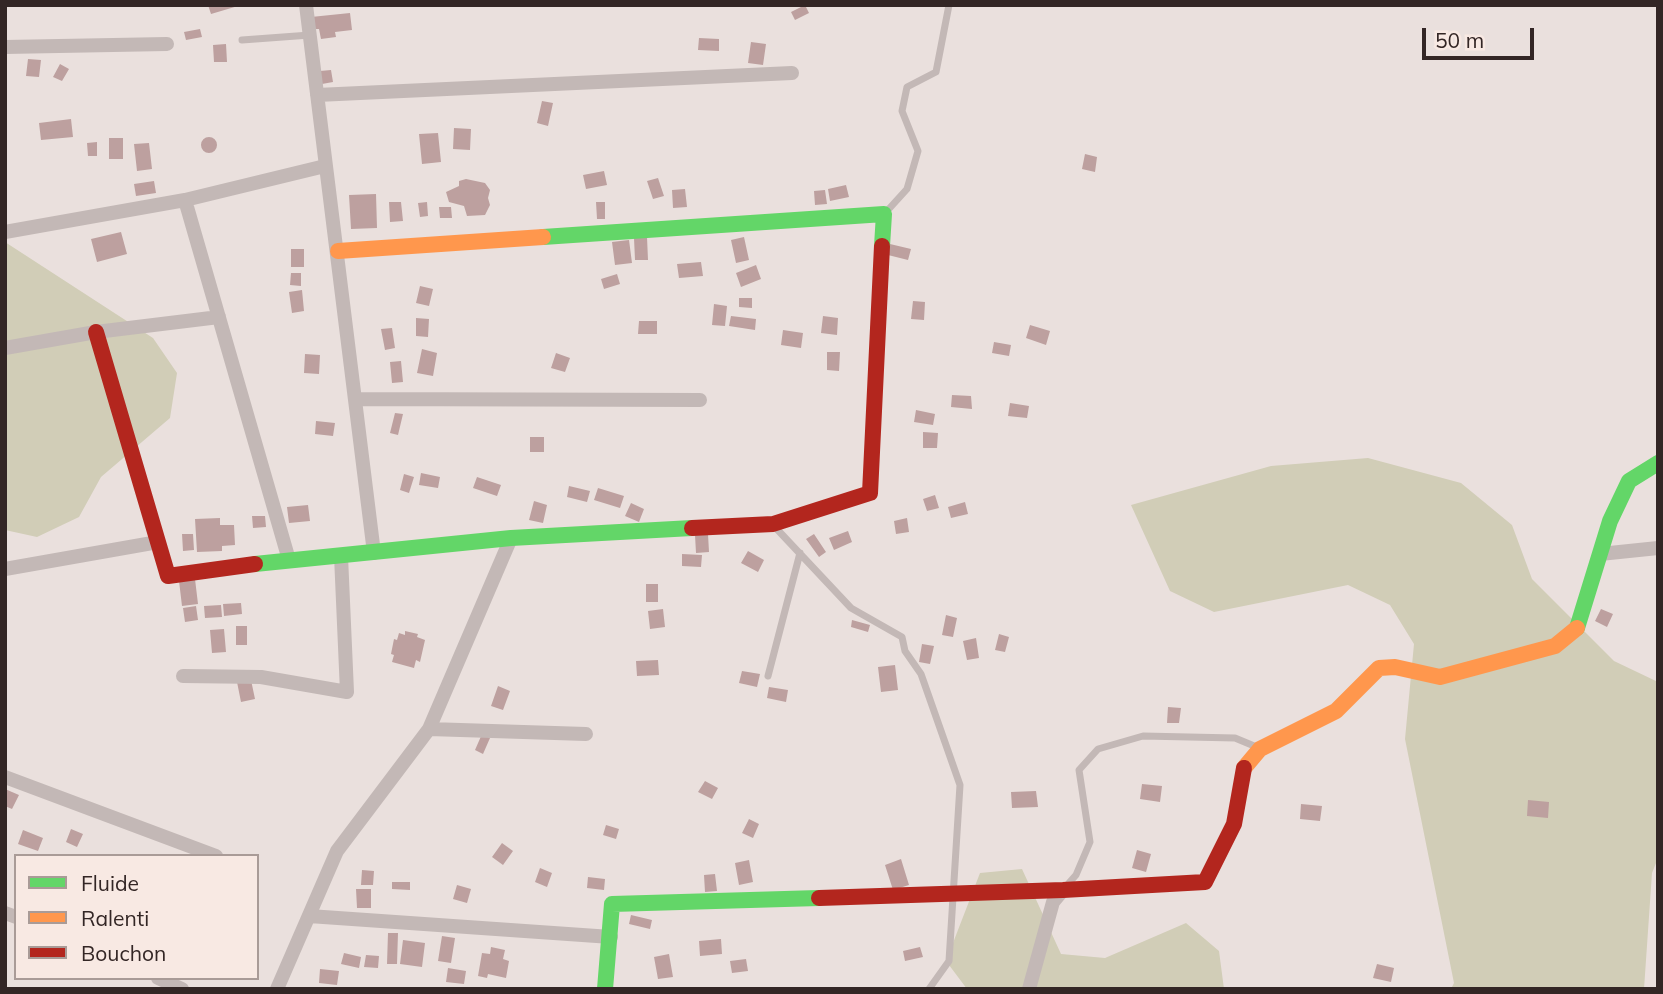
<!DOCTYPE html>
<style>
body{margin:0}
#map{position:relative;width:1663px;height:994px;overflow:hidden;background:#eae0dd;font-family:Mulish,sans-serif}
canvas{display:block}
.frame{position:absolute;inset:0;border:7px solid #332625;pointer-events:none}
.legend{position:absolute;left:14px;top:854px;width:245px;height:126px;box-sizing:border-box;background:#f8e9e3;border:2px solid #a99b97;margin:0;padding:9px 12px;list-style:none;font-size:21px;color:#332625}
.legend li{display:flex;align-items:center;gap:14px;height:35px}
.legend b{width:35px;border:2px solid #a99b97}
.scale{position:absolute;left:1422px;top:28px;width:112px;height:32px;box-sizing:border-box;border:4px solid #332625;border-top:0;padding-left:9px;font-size:21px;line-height:24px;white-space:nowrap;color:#332625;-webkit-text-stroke:5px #f8e9e3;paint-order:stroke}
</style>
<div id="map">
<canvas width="1663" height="994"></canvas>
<div class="frame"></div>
<ul class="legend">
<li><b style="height:9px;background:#63d668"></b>Fluide</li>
<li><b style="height:9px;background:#ff974d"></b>Ralenti</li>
<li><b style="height:9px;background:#b3261e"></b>Bouchon</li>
</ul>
<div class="scale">50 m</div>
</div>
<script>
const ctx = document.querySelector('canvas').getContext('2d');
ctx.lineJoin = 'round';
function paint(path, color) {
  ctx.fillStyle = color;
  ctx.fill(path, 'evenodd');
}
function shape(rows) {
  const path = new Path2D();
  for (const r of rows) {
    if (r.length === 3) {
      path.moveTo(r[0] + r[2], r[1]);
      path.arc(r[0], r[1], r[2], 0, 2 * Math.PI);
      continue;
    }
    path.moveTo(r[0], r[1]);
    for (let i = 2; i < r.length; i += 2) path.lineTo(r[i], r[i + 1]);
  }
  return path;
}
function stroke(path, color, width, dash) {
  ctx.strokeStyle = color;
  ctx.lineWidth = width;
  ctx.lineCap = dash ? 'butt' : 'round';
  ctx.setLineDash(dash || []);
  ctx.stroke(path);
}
const green = shape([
 [5,242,153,338,177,373,170,418,101,477,79,517,37,537,5,530],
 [1368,458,1461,483,1512,525,1532,579,1614,661,1658,682,1658,858,1652,873,1644,989,1451,989,1454,983,1405,739,1414,644,1390,605,1348,585,1214,612,1170,591,1131,505,1271,466],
 [1022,869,1061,954,1105,958,1186,923,1219,951,1224,989,967,989,946,961,980,873]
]);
const building = shape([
 [208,5,238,5,238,6,211,14],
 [805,5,809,13,795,20,791,12],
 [350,13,352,30,335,32,336,37,321,39,319,29,312,29,311,17],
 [200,29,202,37,186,40,184,32],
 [699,38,719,39,719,51,698,50],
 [751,42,766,44,763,65,748,63],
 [226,44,227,62,214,62,213,45],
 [28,59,41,60,39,77,26,76],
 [60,64,69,69,62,81,53,77],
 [331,70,333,82,322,84,320,71],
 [542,101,553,103,548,126,537,123],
 [71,119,73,137,41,140,39,123],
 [454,128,471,129,470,150,453,149],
 [438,133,441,162,422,164,419,134],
 [209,145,8],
 [109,138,123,138,123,159,109,159],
 [97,142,97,156,88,156,87,143],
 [149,143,152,169,137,171,134,144],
 [1085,154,1097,157,1095,172,1082,169],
 [604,171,607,185,586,189,583,175],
 [658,178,664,196,653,199,647,181],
 [466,179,485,183,490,190,488,198,490,205,485,215,467,216,464,206,449,202,446,192,459,186,459,181],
 [154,181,156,193,136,196,134,184],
 [846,185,849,197,830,201,828,189],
 [685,189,687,207,673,208,672,190],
 [825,190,827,204,815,205,814,191],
 [376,194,377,228,351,229,349,195],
 [389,202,401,202,403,221,390,222],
 [427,202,428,216,420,217,418,203],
 [596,202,605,202,605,219,597,219],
 [439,207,451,207,452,218,440,218],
 [121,232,127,254,97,262,91,239],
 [647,237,648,260,635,260,634,238],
 [744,237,749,260,736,263,731,240],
 [629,240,632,263,615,265,612,242],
 [890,244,911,249,908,260,888,255],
 [291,249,304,249,304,267,291,267],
 [701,262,703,276,679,278,677,264],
 [756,265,761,279,741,287,736,273],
 [291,273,301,273,301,286,290,285],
 [617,274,620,284,604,289,601,279],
 [420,286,433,289,429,306,416,303],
 [302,290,304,311,292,313,289,292],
 [739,298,752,298,752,308,739,307],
 [913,301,925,302,924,320,911,319],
 [714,304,727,306,725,326,712,325],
 [731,316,756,319,755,330,729,326],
 [823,316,838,318,837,335,821,333],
 [416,318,429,319,428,337,416,336],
 [639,321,657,321,657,334,638,334],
 [1030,325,1050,331,1046,345,1026,338],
 [392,328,395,348,385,350,381,329],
 [783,330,803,333,801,348,781,345],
 [994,342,1011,345,1009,356,992,353],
 [422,349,437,353,433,376,417,373],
 [827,352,840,352,839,371,827,370],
 [556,353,570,358,565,372,551,368],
 [305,354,320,355,319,374,304,373],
 [401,361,403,382,392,383,390,362],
 [952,395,971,396,972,409,951,407],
 [1010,403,1029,406,1027,418,1008,416],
 [916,410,935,414,933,425,914,422],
 [395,413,403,414,398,435,390,433],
 [316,421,335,423,333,436,315,434],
 [923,432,938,433,937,448,923,448],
 [530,437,544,437,544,452,530,452],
 [421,473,440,477,438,488,419,485],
 [404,474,414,477,409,493,400,490],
 [477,477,501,485,497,496,473,488],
 [569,486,590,491,587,502,567,497],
 [598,488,624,496,620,508,594,500],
 [935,495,939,508,927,511,923,499],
 [534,501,547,505,543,523,529,520],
 [965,502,968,514,951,518,948,507],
 [631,503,644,509,639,522,625,516],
 [308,505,310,521,289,523,287,507],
 [252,516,265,516,266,527,253,528],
 [220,518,220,525,234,525,235,545,222,546,222,551,197,552,195,519],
 [907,518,909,532,896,534,894,521],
 [848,531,852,542,834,550,829,538],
 [182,534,193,534,194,550,183,551],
 [708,534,709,552,696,553,695,535],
 [814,534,826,552,819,557,806,539],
 [748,551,764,560,758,572,741,563],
 [682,554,702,555,701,567,682,566],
 [195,579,198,604,182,606,179,581],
 [646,584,658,584,658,602,646,602],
 [241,603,242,614,224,616,223,604],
 [221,605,222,617,205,618,204,606],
 [196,606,198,620,185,622,183,608],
 [663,609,665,627,650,629,648,611],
 [1601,609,1613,614,1607,627,1595,621],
 [946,615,957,618,953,637,942,635],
 [852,620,870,625,868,632,851,627],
 [236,626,247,626,247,645,236,645],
 [224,629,226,652,212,653,210,630],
 [405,631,418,634,417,637,425,640,420,662,416,660,414,668,392,662,394,655,391,654,394,639,397,640,399,633,405,635],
 [999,634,1009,637,1005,652,995,650],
 [976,638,979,658,967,660,963,641],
 [922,644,934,646,930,664,919,662],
 [658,660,659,675,637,676,636,661],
 [895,665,898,690,881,692,878,667],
 [742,671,760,674,757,687,739,683],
 [251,680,255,699,241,702,237,682],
 [498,686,510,691,503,710,491,706],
 [769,687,788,690,786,702,767,698],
 [1168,707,1181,708,1179,723,1167,723],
 [482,734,490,738,483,754,475,750],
 [705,781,718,788,712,799,698,792],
 [1142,784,1162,786,1160,802,1140,799],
 [5,789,19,795,12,809,5,806],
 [1036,791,1038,807,1012,808,1011,792],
 [1528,800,1549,802,1548,818,1527,816],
 [1301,804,1322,806,1320,821,1300,819],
 [749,819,759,824,753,838,742,833],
 [606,825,619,829,616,839,603,835],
 [71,829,83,834,77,847,66,842],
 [23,830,43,838,38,851,18,844],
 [502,843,513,851,503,865,492,857],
 [1137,850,1151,854,1146,872,1132,868],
 [901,859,909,885,893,890,885,865],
 [749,860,753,882,739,885,735,863],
 [540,868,552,873,547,887,535,882],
 [362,870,374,871,373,885,361,885],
 [715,874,717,891,705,892,704,875],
 [588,877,605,879,604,890,587,888],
 [392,882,410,882,410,890,392,889],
 [457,885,471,889,467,903,453,899],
 [356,889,371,889,371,908,357,908],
 [631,915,652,920,650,929,629,924],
 [388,933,398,933,397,964,387,964],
 [442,936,455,938,451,963,438,961],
 [721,939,722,954,700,956,699,941],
 [403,940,425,943,422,967,400,964],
 [491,947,505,950,503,959,509,961,506,978,488,974,487,978,478,976,482,953,490,954],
 [920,947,923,957,905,961,903,951],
 [344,953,361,957,359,968,341,964],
 [669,954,673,977,658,979,654,957],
 [366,955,379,956,378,968,364,967],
 [746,959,748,971,732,973,730,961],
 [1377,964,1394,968,1391,982,1373,978],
 [448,968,466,971,464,984,446,982],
 [320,969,339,971,337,985,319,983]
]);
const lane = shape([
 [242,40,310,35],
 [887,211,907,189,918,151,902,111,907,87,936,72,949,5],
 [774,526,851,608,902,637,905,651,921,674,960,785,949,961,929,989],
 [768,676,800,553],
 [1068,884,1076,875,1090,842,1079,770,1098,749,1143,736,1235,738,1259,748]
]);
const street = shape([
 [306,5,374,553],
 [5,47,167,44],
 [317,95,792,73],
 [185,200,289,560],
 [5,232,185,200,325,166],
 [5,348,96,332,219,317],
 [356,399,700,400],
 [1600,554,1658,548],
 [5,569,158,542],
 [183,676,261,677,347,692,341,556],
 [429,729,586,734],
 [5,777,216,856],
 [5,913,16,917],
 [309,916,611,937],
 [158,978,182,989],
 [277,989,337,851,429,729,511,538],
 [1029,989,1053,902,1063,890]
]);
const fast = shape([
 [543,237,884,214,882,246],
 [255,564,511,538,692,528],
 [1577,628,1610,521,1629,481,1658,463],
 [605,989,612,904,819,898]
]);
const slow = shape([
 [338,251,543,237],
 [1244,768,1260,749,1336,711,1379,668,1395,667,1440,677,1555,646,1577,628]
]);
const jam = shape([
 [96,332,168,576,255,564],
 [692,528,773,524,870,493,882,246],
 [819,898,1063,890,1205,882,1234,824,1244,768]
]);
paint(green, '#d1cdb7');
paint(building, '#bda09f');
stroke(lane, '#c3b8b6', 7);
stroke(street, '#c3b8b6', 14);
stroke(fast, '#63d668', 16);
stroke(slow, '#ff974d', 16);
stroke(jam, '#b3261e', 16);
</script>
